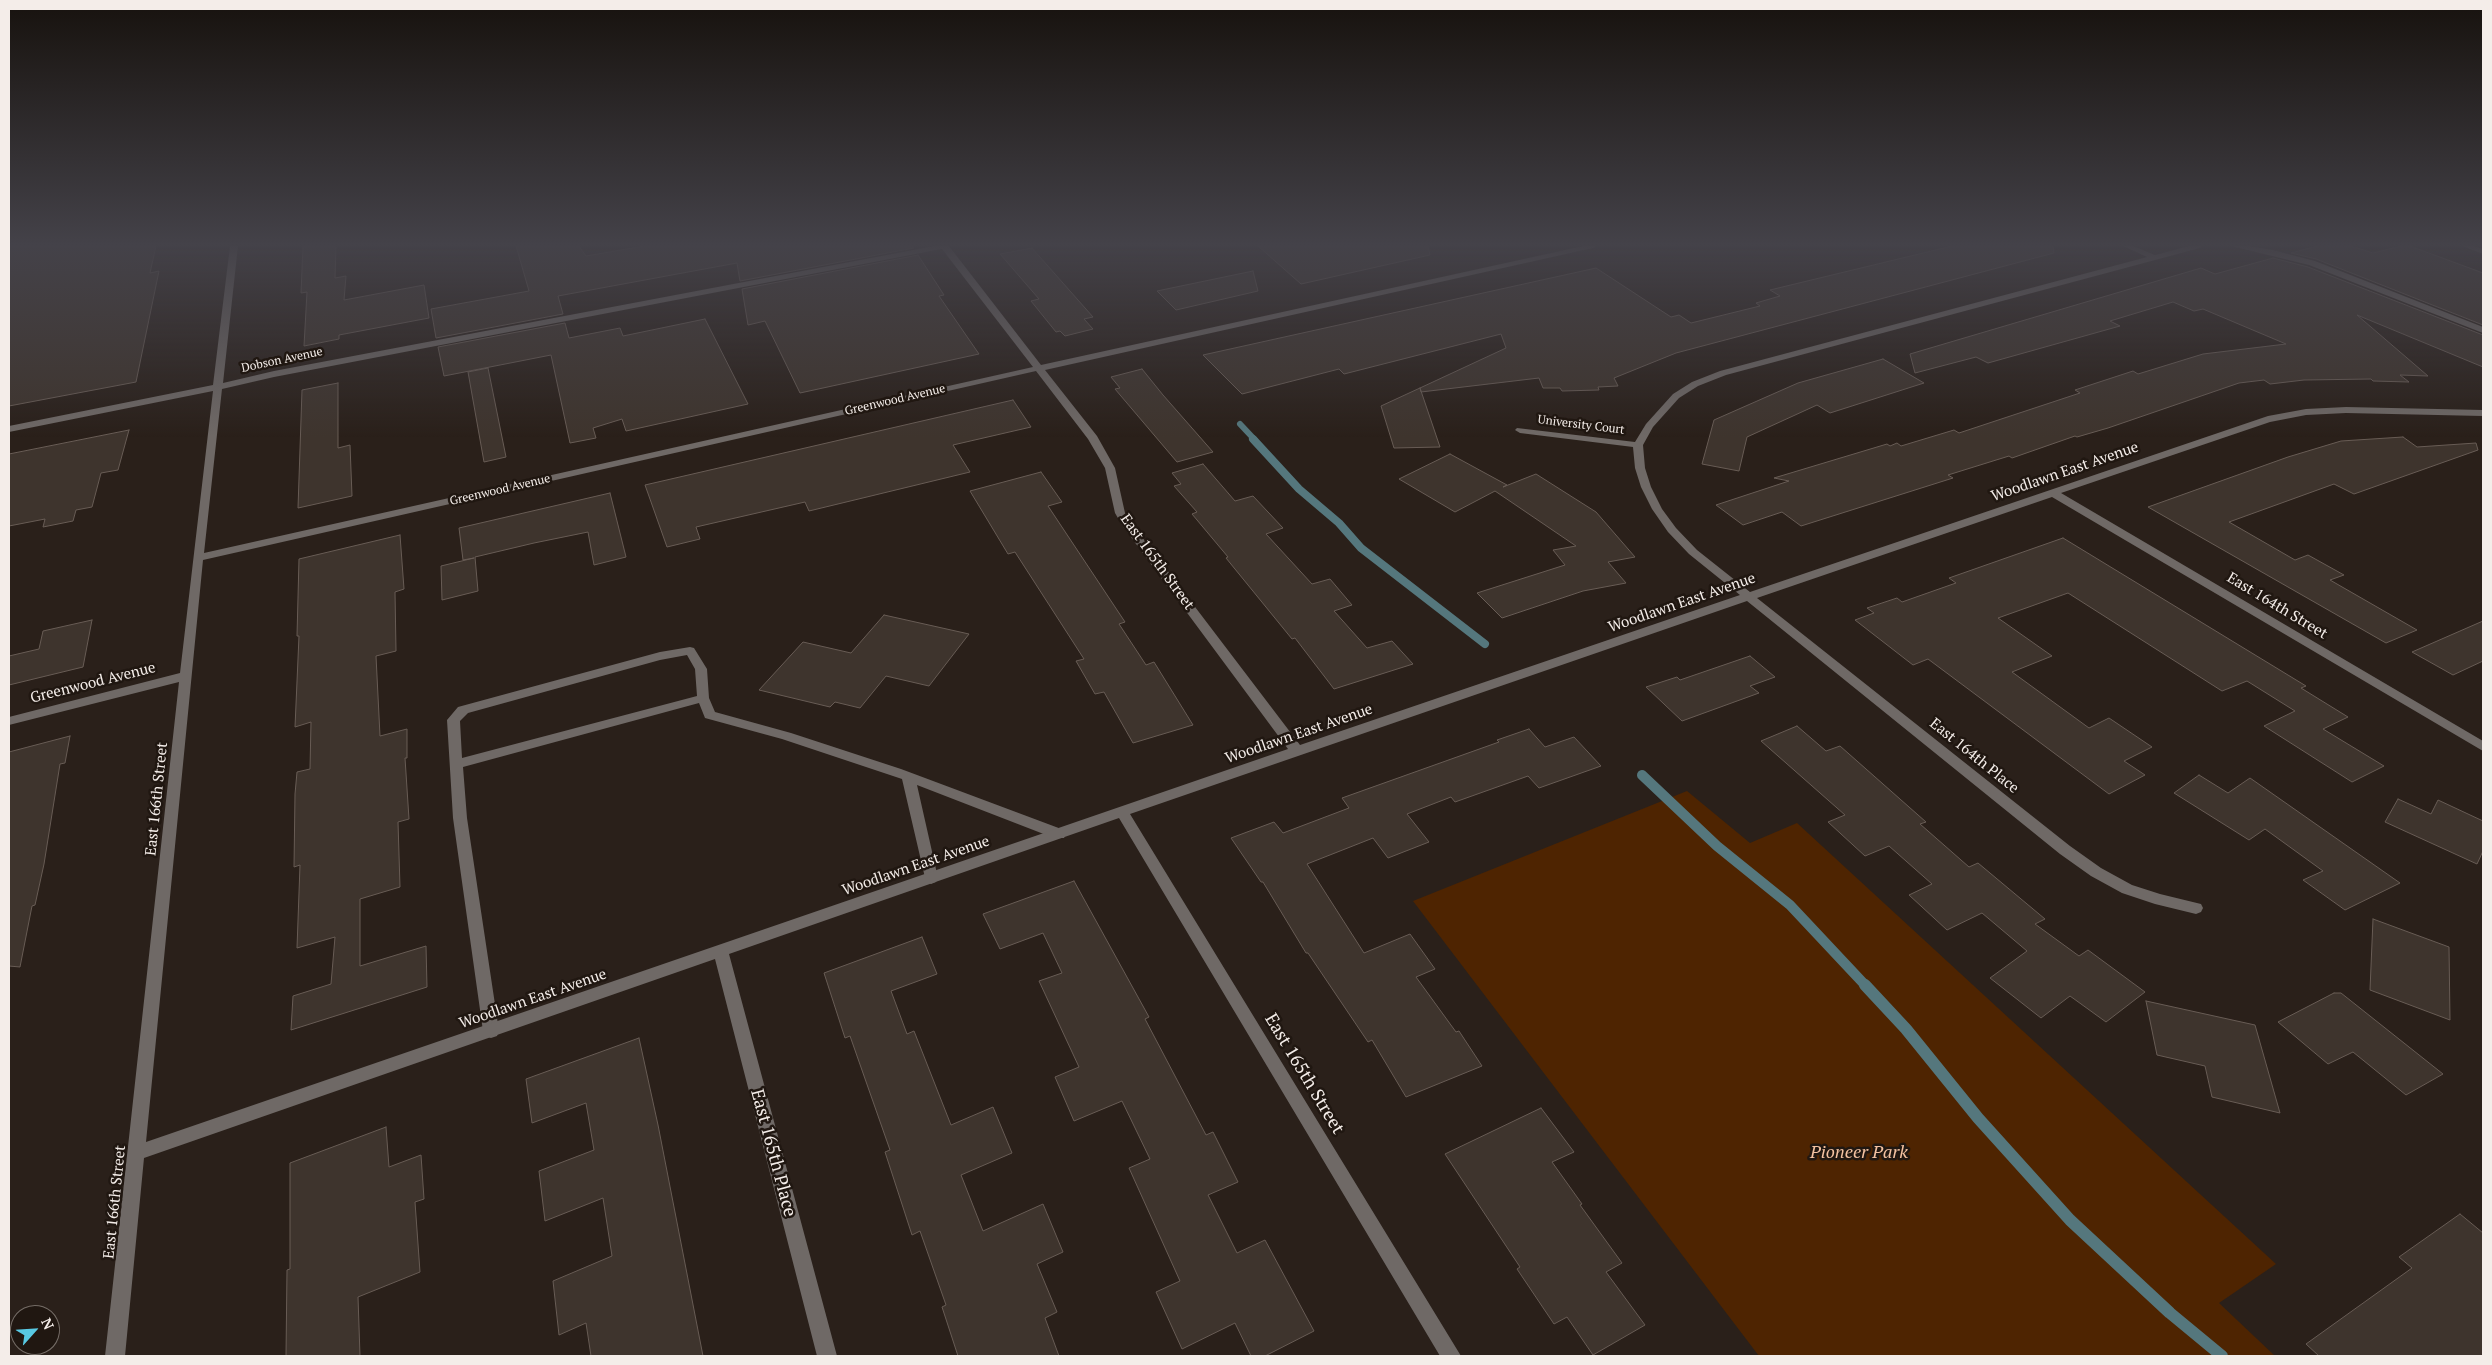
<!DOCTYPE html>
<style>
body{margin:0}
#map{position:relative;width:2492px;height:1365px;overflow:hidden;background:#2a201a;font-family:"PT Serif",serif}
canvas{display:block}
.frame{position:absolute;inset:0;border:10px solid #f4ede9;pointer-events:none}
.north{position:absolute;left:10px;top:1305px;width:50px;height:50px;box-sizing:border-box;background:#201711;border:1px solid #756d67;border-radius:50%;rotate:64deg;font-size:14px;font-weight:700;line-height:20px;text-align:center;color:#f4ede9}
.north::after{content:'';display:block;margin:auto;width:18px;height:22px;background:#58c9e3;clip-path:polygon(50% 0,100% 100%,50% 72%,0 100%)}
</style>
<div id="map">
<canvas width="2492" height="1365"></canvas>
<div class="frame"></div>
<div class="north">N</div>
</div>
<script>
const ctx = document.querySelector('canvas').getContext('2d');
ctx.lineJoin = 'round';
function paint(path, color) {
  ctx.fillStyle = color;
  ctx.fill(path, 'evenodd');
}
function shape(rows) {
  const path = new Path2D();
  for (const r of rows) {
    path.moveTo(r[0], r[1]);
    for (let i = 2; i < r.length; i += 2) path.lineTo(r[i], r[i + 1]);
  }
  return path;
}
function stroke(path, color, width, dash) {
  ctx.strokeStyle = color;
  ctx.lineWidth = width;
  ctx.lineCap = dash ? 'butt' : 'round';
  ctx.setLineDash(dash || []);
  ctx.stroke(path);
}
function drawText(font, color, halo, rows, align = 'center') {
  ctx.font = font + ' "PT Serif",serif';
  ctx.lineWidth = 5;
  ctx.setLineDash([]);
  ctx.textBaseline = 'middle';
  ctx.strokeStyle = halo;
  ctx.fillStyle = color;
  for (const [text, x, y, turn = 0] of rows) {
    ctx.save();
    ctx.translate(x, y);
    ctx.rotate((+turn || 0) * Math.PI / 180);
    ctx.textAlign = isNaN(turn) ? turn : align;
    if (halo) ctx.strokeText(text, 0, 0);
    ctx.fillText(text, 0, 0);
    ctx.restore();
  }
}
const green = shape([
 [1687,791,1750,843,1797,823,2276,1264,2219,1303,2275,1356,1759,1356,1413,901]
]);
const streamFar3 = shape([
 [1240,424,1255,440]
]);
const streamFar2 = shape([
 [1253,439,1299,489,1339,523,1361,548,1485,644]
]);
const streamFar1 = shape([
 [1642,775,1717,846,1790,905,1866,986]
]);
const stream = shape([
 [1865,985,1906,1029,1978,1118,2070,1220,2170,1313,2222,1356]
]);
const building = shape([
 [9,246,156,246,150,273,159,271,136,382,9,406,9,246],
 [303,246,336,246,335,278,346,276,344,300,424,285,429,318,339,335,339,339,304,346,307,292,301,293,303,246],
 [516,246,579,246,586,256,644,246,912,246,914,248,740,281,737,263,558,296,563,314,436,338,431,309,529,291,516,246],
 [1258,246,1428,246,1430,255,1301,284,1258,246],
 [1952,246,2053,246,2054,253,1676,353,1614,378,1618,386,1598,387,1599,390,1562,391,1560,388,1543,388,1539,378,1421,392,1420,388,1506,348,1501,334,1344,374,1339,369,1242,394,1203,355,1596,268,1671,317,1679,315,1691,323,1760,306,1756,303,1780,296,1770,290,1952,246],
 [2317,246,2351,246,2373,253,2401,246,2410,246,2483,273,2483,325,2316,259,2291,253,2317,246],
 [1032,248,1093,317,1084,319,1093,329,1065,336,1060,331,1056,332,1031,301,1039,299,1000,254,1032,248],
 [918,255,944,295,939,296,979,354,800,393,765,321,748,325,742,289,918,255],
 [2273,258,2308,267,2483,335,2483,367,2357,315,2428,376,2400,375,2409,382,2373,381,2371,379,2304,380,2270,384,2264,380,2239,383,2108,428,2077,437,2075,436,2012,458,2009,456,1948,475,1953,478,1801,526,1782,512,1743,525,1716,505,1789,481,1774,478,1887,444,1890,446,1897,443,1901,446,1954,430,1959,433,2080,393,2075,390,2133,371,2138,374,2203,354,2286,344,2203,309,2194,311,2173,302,2110,321,2120,326,1988,363,1976,357,1915,373,1910,354,2201,268,2215,274,2273,258],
 [1253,271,1258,291,1176,310,1157,291,1253,271],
 [705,319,748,404,626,431,622,419,593,428,596,438,570,443,551,355,444,376,438,347,565,323,569,338,620,328,623,336,705,319],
 [1883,359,1924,383,1830,413,1817,405,1747,437,1739,471,1702,464,1714,420,1798,383,1883,359],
 [488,368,506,457,484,462,468,372,488,368],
 [1142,369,1163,395,1213,452,1177,462,1115,389,1120,388,1111,377,1142,369],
 [338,383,338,448,350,445,352,496,298,508,302,390,338,383],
 [1420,388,1440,447,1394,448,1381,406,1420,388],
 [1013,400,1031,427,953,445,970,472,809,511,805,502,696,527,700,539,667,547,645,485,1013,400],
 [129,430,118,470,101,473,92,507,76,510,73,521,43,527,45,519,9,526,9,454,129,430],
 [2403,437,2417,447,2476,443,2478,450,2354,494,2334,484,2229,522,2295,560,2308,555,2344,575,2330,580,2417,630,2386,643,2148,507,2288,457,2341,441,2403,437],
 [1450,454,1507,485,1503,487,1536,474,1596,512,1635,557,1608,562,1626,583,1583,591,1502,618,1477,593,1565,565,1553,550,1576,546,1495,491,1455,512,1399,479,1450,454],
 [1203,464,1235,501,1253,496,1283,528,1266,534,1312,584,1330,579,1352,605,1334,611,1367,648,1392,641,1413,664,1334,689,1295,638,1292,639,1226,558,1228,557,1192,514,1197,512,1174,486,1181,484,1172,473,1203,464],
 [1041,472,1062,502,1048,506,1125,622,1119,624,1146,665,1154,662,1193,725,1133,743,1104,692,1095,694,1076,661,1084,659,1015,552,1008,554,970,491,1041,472],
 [610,493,626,557,594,565,588,532,534,543,475,557,478,591,442,600,441,566,474,558,463,560,459,528,610,493],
 [400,535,404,589,395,592,396,651,376,656,380,736,407,729,407,758,405,758,409,819,398,822,400,887,360,899,360,966,426,946,427,987,291,1030,293,996,331,984,335,937,297,948,300,865,294,867,295,794,297,772,310,769,311,722,295,727,299,636,297,636,299,559,400,535],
 [2063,538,2306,686,2301,688,2348,717,2323,729,2384,766,2352,782,2264,726,2295,711,2247,681,2222,691,2068,593,1998,618,2052,656,2012,672,2089,728,2109,718,2152,747,2124,761,2145,775,2109,794,1928,659,1913,665,1855,620,1874,613,1867,608,1897,598,1902,602,1956,583,1949,578,2063,538],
 [884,615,969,634,929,686,886,676,860,708,835,702,830,707,759,690,803,642,851,653,884,615],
 [92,620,83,667,9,685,9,656,39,649,43,631,92,620],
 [2483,621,2483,661,2453,675,2412,652,2483,621],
 [1750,656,1775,677,1750,686,1759,693,1682,721,1646,687,1677,677,1680,680,1750,656],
 [1797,726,1826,751,1840,746,1926,822,1920,824,1969,867,1978,863,2045,919,2035,924,2079,956,2088,950,2145,992,2106,1022,2070,996,2041,1018,1990,978,2027,951,1982,913,1947,930,1909,895,1932,884,1889,846,1865,856,1828,822,1845,815,1761,741,1797,726],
 [1529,729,1545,747,1574,737,1601,766,1539,788,1528,776,1455,802,1451,797,1407,814,1429,842,1388,858,1373,838,1307,864,1364,953,1410,934,1435,969,1416,977,1456,1032,1459,1031,1482,1066,1406,1097,1372,1040,1368,1042,1308,953,1306,953,1263,882,1261,882,1231,838,1274,822,1283,833,1349,808,1342,798,1499,742,1497,740,1529,729],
 [70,736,65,763,60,764,44,864,35,905,32,906,20,967,9,966,9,752,70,736],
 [2199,775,2228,793,2250,778,2400,883,2345,910,2303,880,2323,871,2265,829,2249,840,2174,793,2199,775],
 [2398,799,2431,814,2438,800,2483,821,2483,851,2477,864,2385,822,2398,799],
 [1074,881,1149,1017,1145,1019,1206,1135,1213,1132,1238,1182,1208,1195,1237,1253,1265,1240,1314,1331,1265,1356,1251,1356,1235,1323,1182,1349,1156,1292,1180,1281,1129,1168,1150,1159,1122,1101,1074,1121,1055,1077,1079,1067,1039,981,1062,973,1043,933,1000,949,983,914,1074,881],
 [2373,919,2449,947,2450,1020,2370,990,2373,919],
 [922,937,937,974,891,991,907,1034,914,1031,951,1125,993,1107,1012,1153,961,1175,983,1231,1043,1204,1063,1252,1037,1264,1057,1312,1045,1318,1059,1356,958,1356,942,1307,946,1305,920,1231,912,1235,885,1152,890,1150,850,1036,845,1038,824,973,922,937],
 [2334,993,2341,993,2443,1074,2406,1095,2353,1052,2328,1064,2278,1022,2334,993],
 [2146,1001,2255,1025,2280,1113,2212,1097,2205,1066,2157,1055,2146,1001],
 [639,1038,658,1125,703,1356,591,1356,586,1323,559,1335,553,1281,612,1256,603,1198,545,1221,539,1171,594,1150,586,1103,532,1123,526,1079,639,1038],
 [1541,1108,1574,1152,1552,1162,1582,1204,1580,1205,1622,1263,1606,1272,1645,1325,1593,1355,1567,1317,1554,1324,1517,1269,1520,1267,1445,1154,1541,1108],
 [386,1127,389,1167,421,1155,424,1199,415,1202,420,1272,358,1297,360,1356,286,1356,287,1270,290,1269,290,1163,386,1127],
 [2460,1214,2483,1233,2483,1356,2319,1356,2306,1344,2412,1268,2399,1257,2460,1214]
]);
const service = shape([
 [2462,246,2473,246,2483,249,2483,254,2462,246],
 [690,647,694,648,707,669,709,698,715,712,791,733,901,769,1064,830,1066,834,1064,838,1054,838,917,785,938,878,936,882,931,884,926,882,902,779,782,739,705,718,699,703,463,767,467,818,499,1031,497,1036,491,1038,485,1036,483,1031,453,818,447,720,458,707,660,652,690,647],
 [687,655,695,669,697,696,462,758,460,721,468,713,660,660,687,655]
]);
const minor = shape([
 [230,246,238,246,223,383,274,371,934,246,949,246,1041,365,1583,246,1597,246,1593,248,1045,370,1097,436,1115,468,1125,513,1132,524,1300,745,1740,595,1689,554,1668,532,1652,509,1641,487,1635,468,1633,447,1520,433,1515,430,1517,428,1635,442,1646,424,1673,394,1692,382,1720,371,2147,257,2123,246,2133,246,2155,255,2189,246,2201,246,2200,248,1726,375,1698,386,1679,398,1653,427,1643,445,1645,468,1651,487,1662,509,1676,528,1697,550,1750,592,2268,416,2306,409,2346,407,2483,410,2483,416,2346,413,2306,415,2270,422,2061,493,2483,741,2483,751,2052,497,1757,598,2070,846,2101,868,2132,885,2160,894,2201,904,2203,908,2201,912,2196,914,2155,904,2122,893,2091,876,2060,854,1747,601,1130,814,1461,1356,1440,1356,1119,818,729,954,837,1356,817,1356,715,959,144,1158,125,1356,105,1356,179,682,9,725,9,717,180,673,213,391,9,432,9,426,213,385,230,246],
 [942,249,1033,367,204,553,222,389,274,377,942,249],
 [1036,371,1088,439,1105,468,1115,513,1122,525,1288,749,146,1142,203,560,1036,371],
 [2231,246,2248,246,2273,250,2315,261,2483,327,2483,333,2309,265,2231,246]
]);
const farStreetnames = [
 ["Dobson Avenue",282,360,-12],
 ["Greenwood Avenue",895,400,-13],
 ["University Court",1581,425,7],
 ["Greenwood Avenue",500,490,-13]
];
const streetNames = [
 ["Woodlawn East Avenue",2065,472,-19],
 ["East 165th Street",1157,562,54],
 ["Woodlawn East Avenue",1682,603,-19],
 ["East 164th Street",2277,606,31],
 ["Greenwood Avenue",93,683,-14],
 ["Woodlawn East Avenue",1299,734,-19],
 ["East 164th Place",1974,756,39],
 ["East 166th Street",157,799,-84],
 ["Woodlawn East Avenue",916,866,-19],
 ["Woodlawn East Avenue",533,999,-19],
 ["East 166th Street",115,1202,-84]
];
const nearStreetnames = [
 ["East 165th Street",1304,1074,59],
 ["East 165th Place",773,1153,75]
];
const nearParknames = [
 ["Pioneer Park",1859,1153]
];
paint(green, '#4e2401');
stroke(streamFar3, '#55777d', 6);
stroke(streamFar2, '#55777d', 8);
stroke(streamFar1, '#55777d', 10);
stroke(stream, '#55777d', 12);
paint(building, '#3e342d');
stroke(building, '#685c55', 1);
paint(service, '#6f6966');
paint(minor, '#6f6966');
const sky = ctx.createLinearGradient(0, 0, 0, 437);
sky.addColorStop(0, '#17120e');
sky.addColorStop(0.56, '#444249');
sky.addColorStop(1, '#44424900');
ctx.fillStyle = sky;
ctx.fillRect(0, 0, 2492, 437);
drawText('12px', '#f4ede9', '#201711', farStreetnames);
drawText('15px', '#f4ede9', '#201711', streetNames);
drawText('18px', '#f4ede9', '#201711', nearStreetnames);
drawText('italic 18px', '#f4c2a1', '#201711', nearParknames);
</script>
